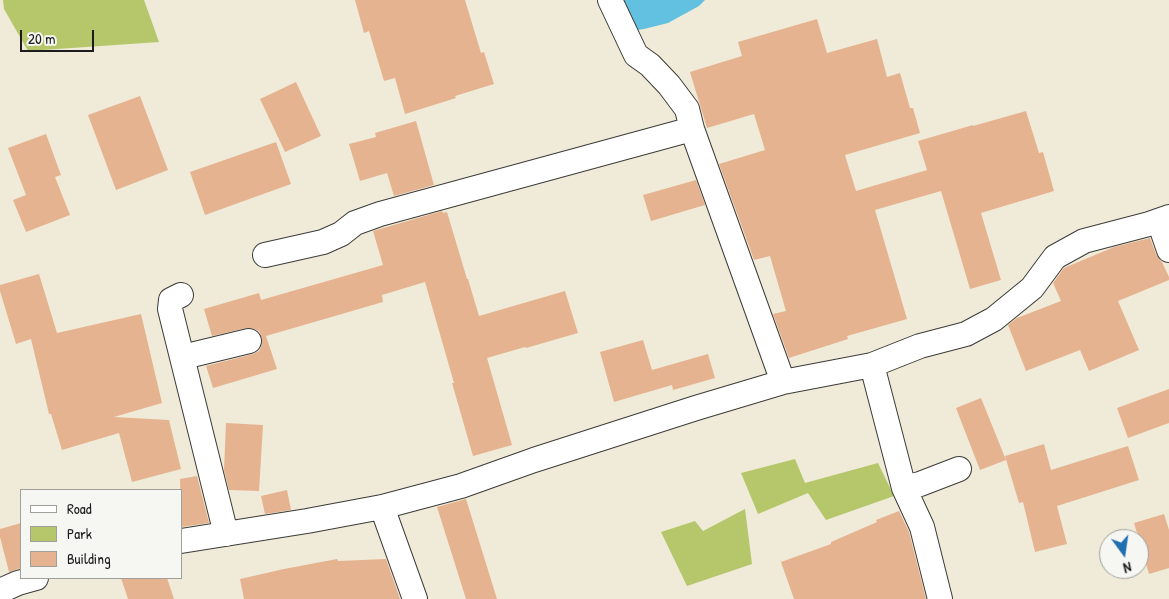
<!DOCTYPE html>
<style>
body{margin:0}
#map{position:relative;width:1169px;height:599px;overflow:hidden;background:#efebd8;font-family:"Patrick Hand",sans-serif}
canvas{display:block}
.legend{position:absolute;left:20px;top:489px;width:162px;height:90px;box-sizing:border-box;background:#f6f6f2;border:1px solid #9f9f9c;margin:0;padding:6px 9px;list-style:none;font-size:15px;color:#1c1c1c}
.legend li{display:flex;align-items:center;gap:10px;height:25px}
.legend b{width:25px;border:1px solid #9f9f9c}
.north{position:absolute;left:1099px;top:529px;width:50px;height:50px;box-sizing:border-box;background:#f6f6f2;border:1px solid #9f9f9c;border-radius:50%;rotate:166deg;font-size:14px;font-weight:700;line-height:20px;text-align:center;color:#1c1c1c}
.north::after{content:'';display:block;margin:auto;width:18px;height:22px;background:#1f6fb2;clip-path:polygon(50% 0,100% 100%,50% 72%,0 100%)}
.scale{position:absolute;left:20px;top:30px;width:74px;height:22px;box-sizing:border-box;border:2px solid #1c1c1c;border-top:0;padding-left:6px;font-size:15px;line-height:18px;white-space:nowrap;color:#1c1c1c;-webkit-text-stroke:4px #f6f6f2;paint-order:stroke}
</style>
<div id="map">
<canvas width="1169" height="599"></canvas>
<ul class="legend">
<li><b style="height:6px;background:#fff"></b>Road</li>
<li><b style="height:14px;background:#b6c76b"></b>Park</li>
<li><b style="height:14px;background:#e6b390"></b>Building</li>
</ul>
<div class="north">N</div>
<div class="scale">20 m</div>
</div>
<script>
const ctx = document.querySelector('canvas').getContext('2d');
ctx.lineJoin = 'round';
function paint(path, color) {
  ctx.fillStyle = color;
  ctx.fill(path, 'evenodd');
}
function shape(rows) {
  const path = new Path2D();
  for (const r of rows) {
    path.moveTo(r[0], r[1]);
    for (let i = 2; i < r.length; i += 2) path.lineTo(r[i], r[i + 1]);
  }
  return path;
}
function stroke(path, color, width, dash) {
  ctx.strokeStyle = color;
  ctx.lineWidth = width;
  ctx.lineCap = dash ? 'butt' : 'round';
  ctx.setLineDash(dash || []);
  ctx.stroke(path);
}
const green = shape([
 [3,0,144,0,159,42,28,51,4,9],
 [795,459,805,483,878,463,894,496,826,520,808,493,758,514,741,473],
 [745,509,752,564,687,586,661,532,695,521,703,531]
]);
const water = shape([
 [617,0,705,0,699,6,668,23,644,29,631,31]
]);
const building = shape([
 [355,0,465,0,481,53,484,52,494,84,455,96,456,98,405,114,395,78,384,81,369,31,364,33],
 [817,19,827,53,877,39,887,77,900,73,910,108,913,108,920,133,845,155,856,191,927,170,918,141,973,125,973,126,1026,111,1039,153,1043,152,1054,191,981,213,1001,280,970,289,941,191,875,210,907,319,847,336,848,339,789,358,773,314,786,311,770,256,754,260,719,164,765,150,754,114,707,128,690,72,742,56,738,42],
 [296,82,321,136,285,152,260,99],
 [140,96,168,170,116,190,88,115],
 [416,121,434,185,394,196,387,173,360,181,349,144,376,137,375,133],
 [46,134,61,175,55,177,70,215,26,232,13,200,26,195,8,148],
 [276,142,291,184,205,215,190,172],
 [696,180,705,205,651,221,643,195],
 [442,211,443,213,447,212,467,279,468,279,479,316,565,291,578,333,526,348,525,347,487,358,512,445,473,456,452,383,454,383,425,282,382,295,383,302,266,336,277,369,213,388,206,366,253,354,259,351,262,345,262,338,259,331,252,328,246,328,212,336,204,309,259,293,261,300,383,265,373,231],
 [1150,238,1156,254,1160,260,1162,262,1169,277,1169,280,1118,301,1139,350,1089,371,1080,350,1026,371,1008,325,1017,318,1061,301,1053,283,1064,268,1114,247],
 [39,274,57,333,141,314,162,403,114,417,169,420,181,469,132,482,119,433,62,450,51,414,49,414,31,339,16,344,0,291,0,285],
 [643,340,652,370,708,354,715,378,673,390,672,385,614,402,600,352],
 [1169,389,1169,423,1128,438,1117,408],
 [981,398,1006,460,980,470,956,408],
 [226,423,263,425,259,491,229,490,224,470],
 [1044,444,1051,470,1128,446,1139,480,1057,506,1067,544,1035,552,1023,502,1019,503,1005,456],
 [197,476,209,523,181,527,180,479],
 [287,490,291,510,265,514,261,496],
 [466,499,497,599,466,599,437,507],
 [899,511,909,532,926,599,794,599,781,562,831,544,831,542,877,522,876,520],
 [1164,514,1169,530,1169,568,1149,574,1134,523],
 [21,523,21,568,9,572,0,537,0,529],
 [337,559,338,561,386,559,400,599,244,599,240,579,284,569],
 [121,578,167,578,174,599,128,599]
]);
const minor = shape([
 [610,0,636,55,650,65,669,85,687,109,692,129,783,382],
 [1159,221,1169,250],
 [265,255,323,242,341,234,355,223,380,214,692,129],
 [181,295,171,300,170,309,226,534],
 [183,357,249,341],
 [872,365,904,488,922,527,940,599],
 [904,488,920,484,959,469],
 [382,507,415,599],
 [181,541,307,521,382,507,461,486,534,460,696,408,783,382,872,365,920,346,966,334,994,319,1032,288,1055,257,1084,241,1149,224,1169,217],
 [0,591,18,583,36,578]
]);
paint(green, '#b6c76b');
paint(water, '#62c0e0');
paint(building, '#e6b390');
stroke(minor, '#3c3b38', 26);
stroke(minor, '#fff', 24);
</script>
